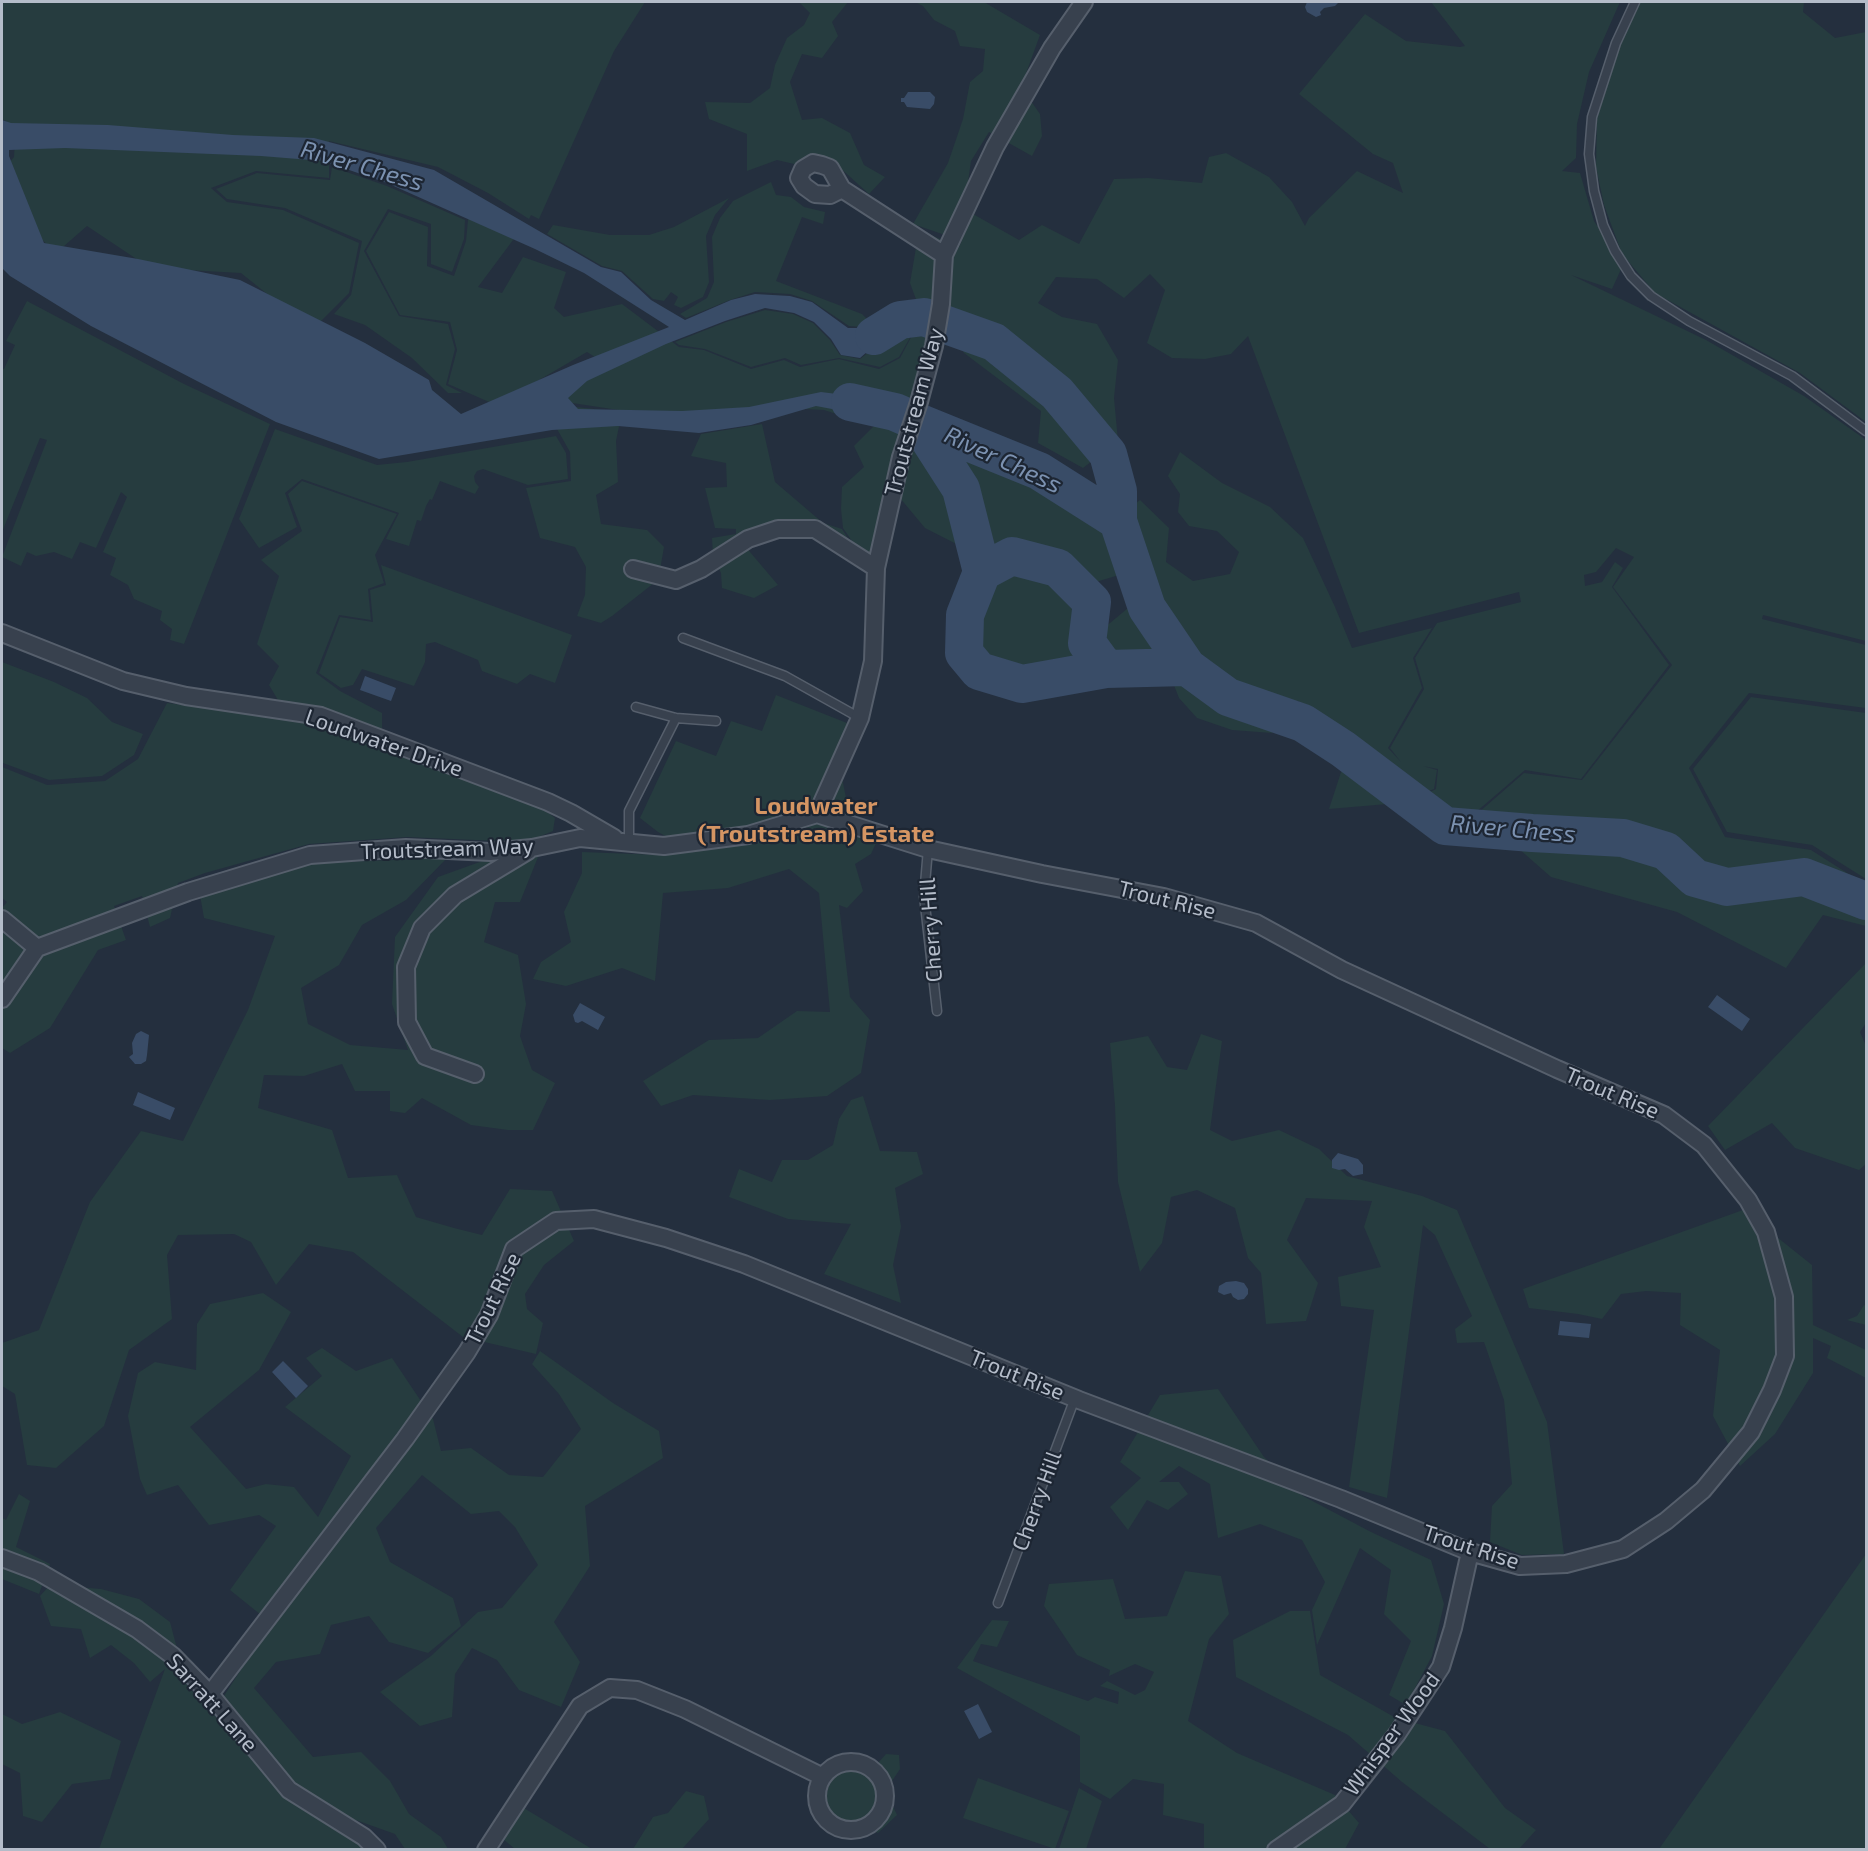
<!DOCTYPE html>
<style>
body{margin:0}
#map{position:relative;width:1868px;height:1851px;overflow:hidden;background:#242f3e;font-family:"Exo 2",sans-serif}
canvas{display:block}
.frame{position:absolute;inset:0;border:3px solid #b4bcc9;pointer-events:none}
</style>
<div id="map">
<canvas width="1868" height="1851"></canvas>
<div class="frame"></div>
</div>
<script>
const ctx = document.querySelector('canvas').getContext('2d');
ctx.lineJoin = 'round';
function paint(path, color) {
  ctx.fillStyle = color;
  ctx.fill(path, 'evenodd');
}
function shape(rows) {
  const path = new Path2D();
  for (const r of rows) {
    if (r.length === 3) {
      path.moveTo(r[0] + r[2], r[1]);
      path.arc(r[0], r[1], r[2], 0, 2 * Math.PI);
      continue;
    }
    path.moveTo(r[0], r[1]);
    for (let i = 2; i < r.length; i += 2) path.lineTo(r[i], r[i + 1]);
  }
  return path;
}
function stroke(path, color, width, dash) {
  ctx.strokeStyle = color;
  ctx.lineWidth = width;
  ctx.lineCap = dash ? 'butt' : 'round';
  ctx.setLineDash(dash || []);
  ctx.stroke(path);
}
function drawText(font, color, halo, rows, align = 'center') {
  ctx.font = font + ' "Exo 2",sans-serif';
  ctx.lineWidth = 4.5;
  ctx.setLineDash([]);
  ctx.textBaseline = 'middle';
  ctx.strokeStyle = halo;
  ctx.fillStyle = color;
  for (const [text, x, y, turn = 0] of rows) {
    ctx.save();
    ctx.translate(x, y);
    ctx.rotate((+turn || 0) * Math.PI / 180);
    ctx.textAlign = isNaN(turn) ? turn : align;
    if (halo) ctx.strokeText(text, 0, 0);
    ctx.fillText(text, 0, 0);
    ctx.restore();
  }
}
const green = shape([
 [2,2,645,2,614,51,539,219,531,215,529,219,488,193,438,167,329,141,329,178,256,171,211,188,227,202,283,210,359,243,349,293,312,330,241,273,150,268,87,226,56,253,10,209,2,171,14,157,16,127,2,119],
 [799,2,848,2,832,22,838,36,822,58,802,54,790,82,802,120,822,118,850,133,864,165,885,177,869,194,837,165,819,156,811,168,777,160,747,171,747,134,709,119,705,102,750,103,770,88,775,65,787,38,804,25,810,13],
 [915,2,984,2,1040,35,1021,87,1040,114,1042,136,1032,156,989,132,971,161,967,189,945,235,913,224,948,163,963,119,970,82,983,71,985,49,960,46,955,31,934,20,923,6],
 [1431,2,1620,2,1589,72,1577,124,1576,158,1562,171,1580,173,1594,221,1623,265,1612,289,1571,275,1706,340,1804,396,1866,440,1866,641,1763,615,1762,619,1866,645,1866,708,1749,693,1689,768,1725,837,1811,850,1866,885,1866,926,1823,915,1786,968,1677,912,1551,877,1478,813,1524,773,1582,780,1672,665,1613,587,1634,557,1616,548,1596,572,1584,575,1585,586,1602,582,1615,562,1623,568,1612,587,1669,665,1581,779,1525,770,1476,812,1475,825,1460,825,1424,795,1436,789,1438,769,1423,766,1437,770,1434,789,1399,803,1329,809,1343,766,1305,745,1321,717,1298,701,1272,733,1232,730,1197,718,1179,698,1164,660,1111,661,1104,628,1128,608,1119,575,1086,585,1057,555,1009,545,986,559,925,528,900,498,915,438,973,457,1022,477,1106,526,1140,500,1169,528,1166,562,1193,581,1230,574,1239,552,1217,531,1189,526,1178,512,1180,494,1168,476,1180,452,1222,483,1270,507,1303,538,1335,607,1352,648,1432,628,1413,658,1422,688,1388,748,1401,762,1390,748,1424,689,1415,658,1437,623,1521,602,1519,592,1359,633,1248,336,1231,354,1205,359,1172,358,1147,343,1165,290,1150,274,1124,298,1097,279,1056,277,1038,303,1062,317,1097,324,1118,360,1114,398,1118,441,1083,468,1038,443,1041,411,964,353,948,319,920,310,910,283,919,230,959,247,973,214,1019,240,1042,225,1079,244,1114,179,1148,178,1202,183,1209,157,1226,153,1269,177,1292,202,1305,226,1309,218,1357,171,1403,193,1393,163,1373,154,1299,94,1365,14,1406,41,1460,47,1465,46],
 [1639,2,1804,2,1803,12,1835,38,1866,32,1866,422,1800,373,1655,293,1622,254,1604,205,1596,167,1597,119,1618,50],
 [332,167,387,186,465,220,464,239,452,272,431,264,431,224,388,209,364,251,399,316,448,324,455,349,446,385,462,393,448,393,412,358,365,325,334,314,351,295,362,241,285,208,227,199,216,189,257,173,330,180],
 [771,182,776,195,791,197,804,207,825,212,823,224,802,217,776,281,862,314,872,324,862,327,849,326,812,301,790,294,755,292,730,300,686,318,680,314,707,298,714,282,712,237,720,218,733,201],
 [729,198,715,215,706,236,709,282,703,297,681,308,674,305,678,297,671,292,664,301,653,299,622,271,602,266,547,234,553,225,610,235,649,235,674,227],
 [469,210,516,236,478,287,502,293,523,257,566,272,554,308,564,317,622,304,679,347,704,350,751,369,784,360,800,367,839,359,879,369,900,358,916,328,921,312,932,318,917,386,872,554,858,550,843,528,841,509,842,487,864,467,854,446,874,426,824,410,765,407,645,414,559,401,606,364,587,352,496,405,448,384,457,350,450,322,400,315,366,251,389,212,428,227,427,266,454,276,466,241],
 [27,301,184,384,270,424,184,644,170,640,172,629,160,620,162,611,134,599,128,585,110,575,116,558,103,552,127,497,121,492,96,548,80,542,72,559,54,552,36,556,27,552,21,566,2,557,47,440,40,438,2,532,2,469,3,464,2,461,2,369,4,369,15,345,6,341],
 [765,310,793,314,813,323,830,340,840,355,860,359,893,333,915,329,899,357,880,367,839,358,801,365,785,358,751,367,705,349,679,345,675,342,726,322],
 [566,406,622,412,616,441,618,482,596,495,601,524,647,530,664,547,660,570,654,583,612,616,601,623,577,616,585,595,586,567,575,547,540,538,526,488,571,481,570,452,552,420],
 [762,424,775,482,823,523,842,529,856,551,816,525,746,545,750,552,778,585,754,598,722,588,721,573,713,555,712,538,736,534,736,529,715,528,705,488,727,487,726,463,691,456,701,434],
 [275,429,377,465,407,462,556,436,566,453,568,479,528,485,483,469,477,471,474,476,475,482,479,487,475,494,440,481,432,500,430,499,426,506,421,521,417,520,409,546,386,539,399,513,302,479,285,493,297,527,259,548,239,519],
 [302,481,397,514,375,555,384,583,368,589,371,620,339,615,316,673,340,691,382,713,382,736,281,705,269,685,279,666,257,644,279,576,261,560,302,531,288,494],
 [1017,563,1054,575,1077,597,1081,615,1078,648,1085,664,1051,674,1011,672,985,663,973,651,973,613,988,579],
 [381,565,572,635,555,683,530,674,517,684,482,671,478,660,435,642,426,644,425,662,414,686,362,669,353,685,341,688,319,673,340,617,373,622,370,590,386,585],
 [2,662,54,682,87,698,112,722,143,734,134,755,102,776,49,780,3,763,2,761],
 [776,695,847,723,837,753,847,803,817,823,877,841,871,854,855,864,863,891,847,908,839,905,850,997,870,1020,861,1073,827,1096,770,1100,693,1095,661,1106,643,1081,709,1040,758,1038,797,1011,830,1012,819,893,789,869,728,888,663,893,655,981,622,968,566,986,533,979,541,962,571,942,564,912,582,873,582,852,660,855,701,847,669,838,658,832,640,818,676,741,716,756,731,721,762,731],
 [1751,697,1866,713,1866,879,1812,845,1727,832,1693,769],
 [167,703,258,714,320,724,545,810,555,818,553,831,531,840,498,841,407,837,309,844,205,873,178,883,170,918,150,927,142,896,114,906,126,940,98,950,50,1028,10,1053,2,1048,2,908,7,902,2,898,2,767,47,785,105,781,138,759],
 [538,857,520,902,495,902,484,942,518,955,526,1004,520,1036,532,1070,555,1083,533,1130,508,1130,471,1125,422,1098,405,1113,390,1111,390,1091,355,1091,342,1064,304,1076,264,1075,258,1108,332,1130,348,1178,397,1175,416,1217,454,1228,482,1235,510,1189,552,1191,574,1241,544,1265,525,1294,527,1309,543,1323,536,1354,463,1337,353,1252,309,1244,276,1285,251,1242,234,1234,178,1235,167,1255,172,1319,129,1350,104,1426,56,1468,27,1465,15,1394,2,1386,2,1343,39,1330,90,1202,141,1131,183,1141,248,1010,275,936,204,918,200,895,312,863,447,858,406,900,362,925,339,965,301,988,308,1024,350,1045,408,1050,392,1004,395,937,438,877,488,859],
 [1866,963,1866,1023,1860,1032,1866,1046,1866,1164,1859,1170,1795,1148,1772,1123,1725,1150,1708,1126],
 [1201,1034,1222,1041,1210,1130,1232,1141,1279,1130,1319,1149,1347,1176,1422,1196,1457,1210,1547,1422,1564,1554,1522,1555,1490,1542,1492,1506,1512,1484,1504,1400,1484,1342,1457,1343,1455,1329,1472,1316,1435,1235,1423,1225,1387,1498,1349,1487,1374,1310,1341,1306,1338,1277,1381,1267,1364,1227,1372,1201,1306,1198,1287,1240,1318,1283,1306,1321,1266,1324,1261,1273,1248,1258,1235,1208,1197,1190,1171,1197,1162,1243,1140,1272,1118,1182,1115,1106,1110,1043,1148,1036,1167,1067,1187,1070],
 [863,1096,880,1151,917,1152,923,1174,895,1188,901,1227,893,1265,901,1303,824,1274,851,1224,788,1219,729,1197,739,1169,772,1182,782,1160,808,1160,833,1145,839,1119,851,1100],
 [1743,1210,1812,1265,1813,1325,1866,1350,1866,1378,1827,1358,1831,1346,1813,1338,1813,1373,1775,1434,1740,1466,1713,1416,1720,1350,1680,1325,1681,1293,1646,1291,1621,1294,1602,1319,1578,1314,1529,1308,1523,1289],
 [263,1293,291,1312,259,1370,190,1427,246,1489,266,1484,294,1487,318,1517,351,1456,285,1407,322,1376,306,1358,322,1348,356,1371,392,1358,433,1419,441,1451,471,1448,509,1475,543,1477,581,1429,559,1394,532,1364,540,1351,613,1403,659,1431,663,1458,585,1506,590,1566,554,1622,580,1662,561,1707,519,1690,497,1660,472,1648,455,1674,452,1717,420,1726,380,1692,431,1656,478,1612,502,1608,538,1565,515,1527,499,1511,471,1514,422,1475,376,1528,390,1562,453,1598,461,1626,428,1653,389,1642,369,1616,331,1625,320,1654,276,1662,254,1688,313,1757,361,1752,390,1781,409,1814,441,1837,448,1849,405,1849,395,1834,339,1814,295,1783,222,1699,271,1623,230,1590,276,1526,259,1515,209,1525,178,1485,147,1495,140,1479,128,1416,138,1373,155,1362,196,1370,197,1324,210,1304],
 [1864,1305,1866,1306,1866,1325,1847,1320,1857,1316],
 [1218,1389,1264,1457,1303,1496,1371,1532,1431,1560,1444,1604,1432,1656,1406,1705,1389,1695,1411,1641,1384,1614,1391,1570,1360,1548,1317,1645,1312,1610,1325,1582,1302,1540,1260,1524,1218,1538,1210,1484,1179,1466,1159,1482,1179,1482,1188,1494,1168,1510,1147,1500,1128,1530,1110,1507,1141,1478,1120,1462,1160,1395],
 [19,1494,30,1501,16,1547,50,1564,39,1594,2,1579,2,1518,6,1520],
 [1866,1554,1866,1849,1659,1849],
 [1185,1571,1221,1576,1229,1614,1209,1639,1188,1721,1237,1753,1335,1795,1359,1823,1345,1849,1204,1849,1204,1824,1163,1815,1164,1784,1133,1779,1110,1799,1080,1782,1080,1736,957,1668,992,1620,1009,1621,997,1647,981,1644,973,1661,1088,1701,1095,1697,1118,1704,1119,1692,1100,1686,1107,1681,1135,1695,1145,1690,1154,1672,1135,1664,1109,1676,1110,1670,1077,1655,1044,1606,1049,1584,1113,1579,1125,1619,1167,1616],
 [50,1585,101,1589,139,1599,170,1622,179,1656,169,1665,286,1796,365,1849,99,1849,165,1669,150,1682,134,1663,111,1645,90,1658,81,1629,51,1626,40,1596],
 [1290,1611,1310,1611,1320,1675,1396,1718,1445,1731,1505,1808,1536,1830,1519,1849,1490,1849,1402,1782,1348,1735,1236,1677,1233,1640],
 [60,1712,121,1741,110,1779,72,1784,42,1822,23,1816,20,1773,2,1764,2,1714,22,1724],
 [886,1754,899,1755,900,1769,890,1784,890,1800,897,1815,878,1833,860,1824,844,1825,831,1817,825,1804,829,1782,834,1773,850,1767,869,1773],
 [978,1778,1069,1811,1055,1849,963,1818],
 [1079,1788,1102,1801,1086,1849,1059,1849],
 [686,1791,704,1796,709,1819,682,1849,633,1849,653,1817,668,1813],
 [512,1801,592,1849,515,1849,492,1830]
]);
const water = shape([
 [1307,2,1339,2,1335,6,1324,8,1320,12,1321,15,1316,17,1307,12,1305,7],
 [908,92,930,92,935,97,934,104,930,109,907,107,904,102,901,102,901,98,904,98],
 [2,120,11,123,108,125,233,135,314,138,434,170,601,267,621,272,651,300,685,320,731,300,755,294,790,296,812,302,848,328,863,328,904,313,921,314,922,324,891,331,860,358,841,355,831,339,814,322,794,313,765,308,725,321,666,344,587,381,568,398,578,409,682,411,749,407,821,392,861,397,900,406,896,421,816,406,751,425,699,433,618,426,552,430,379,459,276,422,91,326,10,276,2,268],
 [65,148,261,156,323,161,387,183,535,249,584,273,669,327,573,365,461,414,432,390,429,380,365,343,240,280,138,259,44,243,9,156,9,150],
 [365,676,396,688,391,701,360,690],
 [1717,995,1750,1019,1742,1031,1708,1007],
 [580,1003,605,1017,598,1030,582,1021,578,1023,575,1022,573,1015],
 [141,1031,149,1035,147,1055,146,1061,141,1064,135,1064,129,1057,133,1054,132,1043,136,1034],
 [138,1092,175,1108,170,1120,133,1105],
 [1338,1153,1358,1159,1363,1165,1363,1174,1353,1176,1345,1169,1339,1170,1332,1168,1332,1160],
 [1236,1281,1244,1283,1248,1289,1248,1294,1244,1299,1238,1300,1233,1297,1231,1293,1224,1295,1218,1292,1219,1286,1226,1282],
 [1560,1321,1591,1324,1589,1338,1558,1335],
 [283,1361,308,1386,296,1398,272,1372],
 [978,1704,992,1732,979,1739,964,1711]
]);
const river = shape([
 [874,336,900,320,924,317,994,342,1057,393,1108,454,1118,491,1118,521,1147,608,1187,667,1228,697,1303,723,1343,749,1445,826,1532,833,1623,838,1666,851,1695,878,1727,887,1804,877,1866,901],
 [850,402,895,412,918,422,961,489,982,572,965,615,964,653,979,671,1022,684,1106,669,1187,667],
 [918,422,1039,471,1118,521],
 [982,572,1012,556,1058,568,1092,602,1087,643,1106,669]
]);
const lane = shape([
 [1635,2,1616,43,1592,117,1589,154,1594,191,1603,225,1615,251,1631,276,1651,296,1689,321,1792,376,1866,431],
 [683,638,785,676,860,718],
 [636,707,676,718,716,721],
 [629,842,629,811,676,718],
 [928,849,924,896,937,1011],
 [998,1603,1075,1398]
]);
const street = shape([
 [842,189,830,168,822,165,813,163,803,169,799,178,804,186,815,194,830,195,842,189,944,255],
 [633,569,676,580,701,569,748,539,778,529,815,529,876,568],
 [2,633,123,681,186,696,321,716,548,802,571,813,614,838],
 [2,919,37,948],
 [2,999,37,948,188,892,310,855,406,848,490,852,532,848,580,838,664,846,748,835,817,814,860,718,873,661,876,568,901,457,919,402,934,346,941,304,944,255,995,147,1052,48,1084,2],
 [475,1074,425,1056,407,1022,406,967,422,928,455,895,528,851],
 [2,1558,39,1572,137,1629,173,1656,210,1694,289,1790,364,1837,377,1850],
 [210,1694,405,1439,467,1352,489,1315,514,1249,556,1221,594,1219,666,1238,744,1264,1079,1400,1341,1499,1470,1552,1520,1566,1566,1564,1623,1549,1666,1521,1703,1490,1751,1432,1772,1390,1785,1356,1784,1297,1766,1232,1748,1200,1704,1145,1664,1115,1557,1069,1342,970,1256,923,1164,897,1042,874,928,849,817,814],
 [851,1796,34],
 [486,1850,580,1706,610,1688,637,1690,685,1709,823,1777],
 [1276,1850,1342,1804,1397,1734,1441,1667,1453,1628,1470,1552]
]);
const streetNames = [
 ["Troutstream Way",914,412,-75],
 ["Loudwater Drive",384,743,19],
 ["Troutstream Way",447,849,-2],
 ["Trout Rise",1167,900,14],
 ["Cherry Hill",931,930,-94],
 ["Trout Rise",1612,1093,23],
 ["Trout Rise",493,1299,-64],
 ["Trout Rise",1017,1375,22],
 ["Cherry Hill",1037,1501,-70],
 ["Trout Rise",1471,1547,18],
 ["Sarratt Lane",212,1703,48],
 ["Whisper Wood",1392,1734,-54]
];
const waterNames = [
 ["River Chess",362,166,16],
 ["River Chess",1003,460,25],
 ["River Chess",1513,829,5]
];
const neighbourhoodNames = [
 ["Loudwater",816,806],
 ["(Troutstream) Estate",816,834]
];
paint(green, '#263c3f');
paint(water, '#394c67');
stroke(river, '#394c67', 38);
stroke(lane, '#565f6c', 11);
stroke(street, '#565f6c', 20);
stroke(lane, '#38414e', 8);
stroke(street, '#38414e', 16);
drawText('22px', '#b4bcc9', '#1d2633', streetNames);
drawText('italic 24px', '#7c92b1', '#1d2633', waterNames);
drawText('bold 24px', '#d59563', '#1d2633', neighbourhoodNames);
</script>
